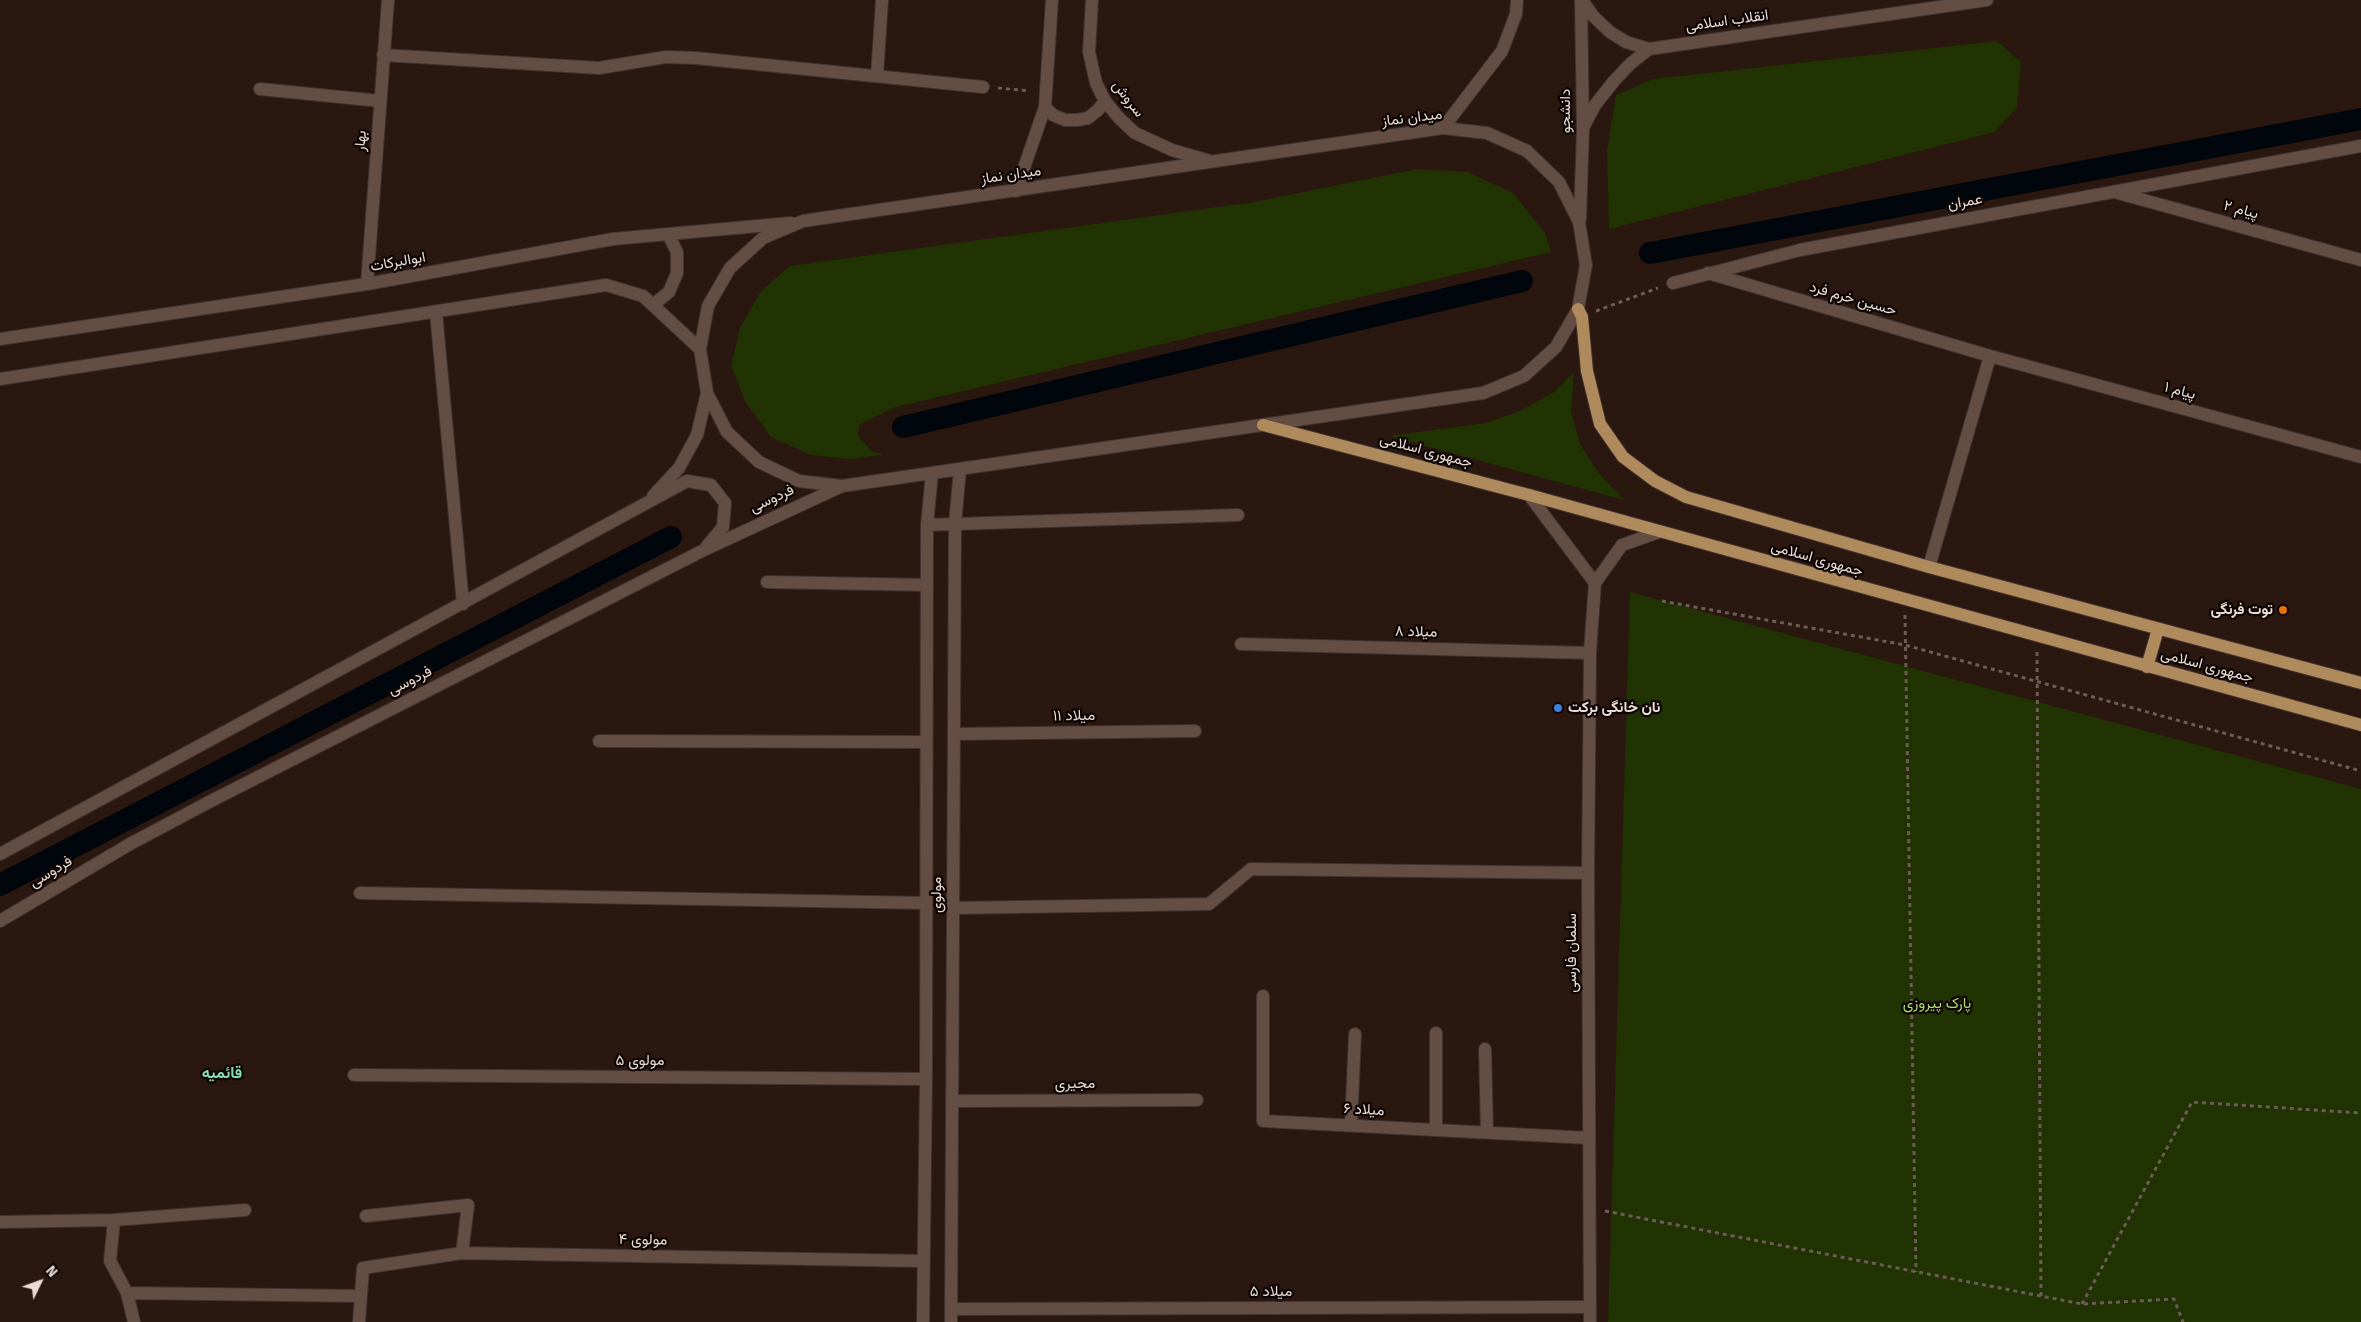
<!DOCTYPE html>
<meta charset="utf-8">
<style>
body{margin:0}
#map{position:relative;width:2361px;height:1322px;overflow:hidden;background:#2a170f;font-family:"Fira Sans",sans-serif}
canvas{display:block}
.north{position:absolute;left:15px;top:1257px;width:50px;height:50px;-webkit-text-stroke:4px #0d0503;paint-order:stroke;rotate:48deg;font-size:14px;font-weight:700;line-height:20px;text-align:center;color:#e8dad4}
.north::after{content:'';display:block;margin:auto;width:18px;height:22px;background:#e8dad4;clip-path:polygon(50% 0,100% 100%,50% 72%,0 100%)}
</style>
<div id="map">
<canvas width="2361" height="1322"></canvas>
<div class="north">N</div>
</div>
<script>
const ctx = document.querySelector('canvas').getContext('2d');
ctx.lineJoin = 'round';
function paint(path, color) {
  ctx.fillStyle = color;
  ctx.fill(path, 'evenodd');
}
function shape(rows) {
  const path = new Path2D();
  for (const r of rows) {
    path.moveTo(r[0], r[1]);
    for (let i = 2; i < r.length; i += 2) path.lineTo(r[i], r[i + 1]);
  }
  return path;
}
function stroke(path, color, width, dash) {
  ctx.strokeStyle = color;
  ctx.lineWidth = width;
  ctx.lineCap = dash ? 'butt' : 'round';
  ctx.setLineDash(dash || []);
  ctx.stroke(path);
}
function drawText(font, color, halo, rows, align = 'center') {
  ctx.font = font + ' "Fira Sans",Vazirmatn,sans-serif';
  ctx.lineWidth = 4.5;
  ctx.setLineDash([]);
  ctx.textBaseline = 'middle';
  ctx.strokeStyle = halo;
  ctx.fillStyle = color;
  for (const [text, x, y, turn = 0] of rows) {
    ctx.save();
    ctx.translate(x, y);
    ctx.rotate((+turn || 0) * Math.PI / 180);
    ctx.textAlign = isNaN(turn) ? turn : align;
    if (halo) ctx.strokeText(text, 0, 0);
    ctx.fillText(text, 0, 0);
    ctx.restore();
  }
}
const green = shape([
 [1997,41,2021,62,2017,107,1995,132,1609,229,1607,151,1616,95,1653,79],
 [1417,169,1468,172,1513,193,1545,233,1551,252,896,407,860,424,858,436,871,451,884,455,850,459,811,455,771,437,746,403,731,366,740,328,761,291,790,266,1254,202],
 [1574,372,1571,411,1580,444,1598,472,1624,500,1389,436,1485,423,1520,411,1554,392],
 [1630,592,2361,789,2361,1322,1608,1322]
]);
const canal = shape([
 [1650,253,2361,119],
 [903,427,1522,281],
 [0,885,671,537]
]);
const path = shape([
 [998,88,1030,91],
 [1596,311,1658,288],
 [1662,601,1905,645,2361,771],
 [1905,615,1916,1272],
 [2037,652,2041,1296],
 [1605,1211,2082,1304,2174,1299,2183,1322],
 [2082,1304,2192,1102,2361,1113]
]);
const street = shape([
 [383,55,599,68,666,57,696,58,983,87],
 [877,76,882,0],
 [260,89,380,101],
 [2118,193,2361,260],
 [1708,273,1990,356,2361,457],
 [1673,283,1800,250,2361,146],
 [367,284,388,0],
 [436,312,463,604],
 [955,524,1238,515],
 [1929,567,1990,356],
 [767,582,927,585],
 [1241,644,1590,653],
 [954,734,1195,731],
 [599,741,926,742],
 [360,893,926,903],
 [953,908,1209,904,1251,869,1588,873],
 [1263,996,1263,1121,1589,1138],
 [1485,1049,1487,1132],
 [354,1075,926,1079],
 [952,1101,1197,1100],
 [1351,1125,1355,1034],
 [1436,1130,1436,1033],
 [366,1216,468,1205,462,1253],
 [0,1222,114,1220],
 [127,1293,360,1296],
 [951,1309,1590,1307],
 [134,1322,127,1293,110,1261,114,1220,245,1210],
 [359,1322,363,1268,462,1253,923,1261]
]);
const secondary = shape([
 [1092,0,1089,52,1096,83,1105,101,1119,118,1135,133,1172,150,1210,161],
 [1582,0,1593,16,1610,32,1626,42,1649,49,1987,0],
 [1045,107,1053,115,1065,120,1077,120,1088,118,1098,110,1105,101],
 [1584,126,1595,105,1614,81,1630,64,1649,49],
 [1443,128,1502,51,1516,14,1517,0],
 [1016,191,1045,107,1052,0],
 [1580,219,1583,129,1581,0],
 [653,305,669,292,677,273,677,252,668,234],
 [0,339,367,284,613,239,791,223],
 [0,379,606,285,643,296,700,349],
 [1529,495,1595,583],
 [653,496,679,468,697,435,707,393],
 [927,525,955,524],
 [1595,583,1622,545,1659,532],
 [0,854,687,481,711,485,725,503,723,527,707,546],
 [0,921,130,844,211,801,704,550,842,486,1483,393,1524,376,1556,347,1578,309,1586,265,1579,222,1559,182,1527,151,1487,133,1443,128,803,221,763,238,730,268,708,306,700,349,707,393,727,432,759,462,799,481,842,486],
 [923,1322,926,1079,927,525,932,473],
 [951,1322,955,524,960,469],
 [1590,1322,1588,873,1590,653,1595,583]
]);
const primary = shape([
 [1578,309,1582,317,1587,371,1600,424,1623,457,1655,481,1686,497,1929,567,2361,683],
 [1263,425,1529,495,2361,725],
 [2147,667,2158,629]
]);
const markers = [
 [2283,610,5,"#e8710a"],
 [1558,708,5,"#3f7fe0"]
];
const streetNames = [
 ["انقلاب اسلامی",1727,21,-8],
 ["سروش",1128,99,52],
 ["دانشجو",1566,111,-90],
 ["میدان نماز",1412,118,-7],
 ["بهار",361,141,-86],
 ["میدان نماز",1011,175,-8],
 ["عمران",1965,202,-10],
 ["پیام ۲",2241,210,15],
 ["ابوالبرکات",398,262,-10],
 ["حسین خرم فرد",1853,299,16],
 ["پیام ۱",2180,391,15],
 ["جمهوری اسلامی",1426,451,15],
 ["فردوسی",772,499,-25],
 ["جمهوری اسلامی",1817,559,16],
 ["میلاد ۸",1416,632,1],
 ["جمهوری اسلامی",2207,666,15],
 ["فردوسی",410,681,-27],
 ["میلاد ۱۱",1074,716,-1],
 ["فردوسی",51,872,-31],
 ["مولوی",937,895,-90],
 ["سلمان فارسی",1572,953,-90],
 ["مولوی ۵",640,1061],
 ["مجیری",1075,1084],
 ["میلاد ۶",1364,1110,3],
 ["مولوی ۴",643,1240,1],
 ["میلاد ۵",1271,1292]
];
const poiNames = [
 ["توت فرنگی",2273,610],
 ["نان خانگی برکت",1568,708,"left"]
];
const parkNames = [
 ["پارک پیروزی",1937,1004]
];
const neighbourhoodNames = [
 ["قائمیه",222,1074]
];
paint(green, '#213203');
stroke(canal, '#00060b', 22);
stroke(street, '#41322f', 14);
stroke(secondary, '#41322f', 14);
stroke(primary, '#41322f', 14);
stroke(path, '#6d5c55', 3, [4, 4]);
stroke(street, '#644d43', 12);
stroke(secondary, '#644d43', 12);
stroke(primary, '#ae8a5c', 12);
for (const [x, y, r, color] of markers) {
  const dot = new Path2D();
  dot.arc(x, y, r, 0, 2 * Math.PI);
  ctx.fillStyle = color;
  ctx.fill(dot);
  stroke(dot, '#0d0503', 2);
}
drawText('15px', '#e8dad4', '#0d0503', streetNames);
drawText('bold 15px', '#e8dad4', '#0d0503', poiNames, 'right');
drawText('15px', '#aedf6b', '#0d0503', parkNames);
drawText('bold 16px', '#88dcb5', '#0d0503', neighbourhoodNames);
</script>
